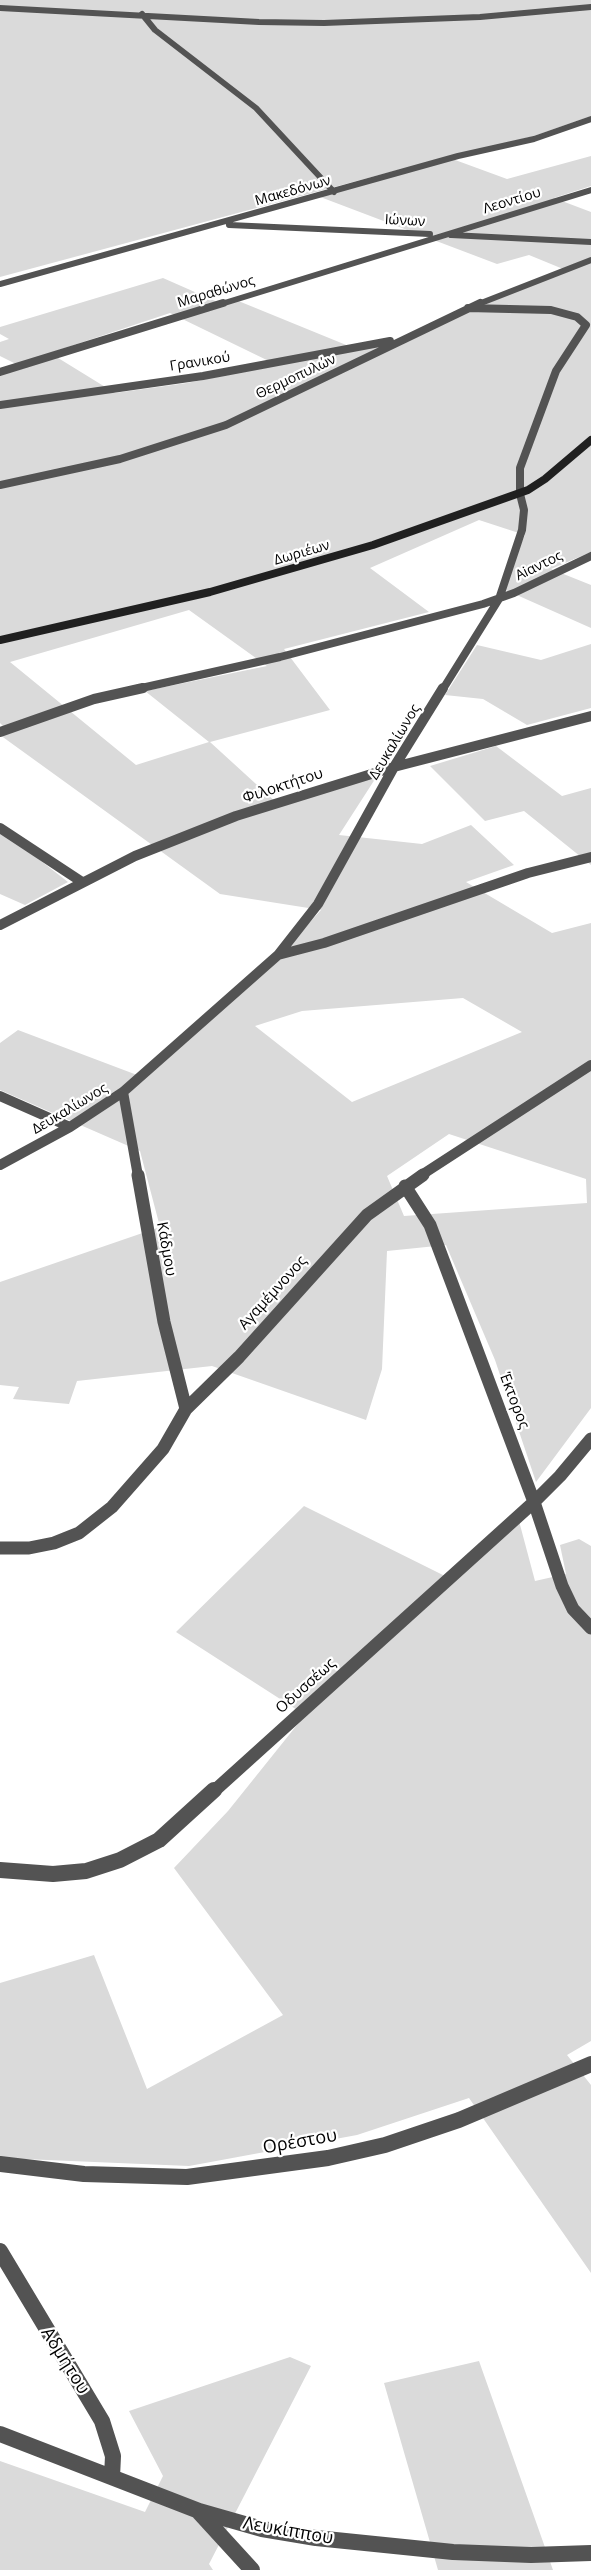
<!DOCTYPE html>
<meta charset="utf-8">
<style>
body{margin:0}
canvas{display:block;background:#fff}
</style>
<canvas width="591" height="2570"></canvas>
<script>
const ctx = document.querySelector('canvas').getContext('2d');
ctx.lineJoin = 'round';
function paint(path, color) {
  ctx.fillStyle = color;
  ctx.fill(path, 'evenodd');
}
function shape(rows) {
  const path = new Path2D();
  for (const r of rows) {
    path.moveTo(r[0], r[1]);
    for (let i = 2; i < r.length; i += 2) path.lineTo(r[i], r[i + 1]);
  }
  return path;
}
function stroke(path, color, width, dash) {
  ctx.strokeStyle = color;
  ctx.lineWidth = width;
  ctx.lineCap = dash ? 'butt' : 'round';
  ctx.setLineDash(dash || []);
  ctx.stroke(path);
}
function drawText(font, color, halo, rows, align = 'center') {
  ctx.font = font + ' "Open Sans",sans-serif';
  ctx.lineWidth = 4.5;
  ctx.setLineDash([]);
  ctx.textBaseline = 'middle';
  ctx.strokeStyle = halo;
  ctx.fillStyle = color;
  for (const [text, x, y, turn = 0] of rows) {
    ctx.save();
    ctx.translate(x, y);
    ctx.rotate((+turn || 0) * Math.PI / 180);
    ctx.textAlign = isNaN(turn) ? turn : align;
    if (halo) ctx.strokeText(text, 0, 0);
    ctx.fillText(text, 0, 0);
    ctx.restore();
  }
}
const green = shape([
 [0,0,591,0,591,116,534,136,447,157,507,179,591,156,591,186,554,198,591,212,591,552,551,569,591,585,591,628,501,588,525,535,479,520,370,568,429,612,284,649,330,710,210,742,279,805,377,776,339,835,422,844,471,825,514,865,466,882,552,933,591,923,591,1408,536,1482,495,1360,446,1245,387,1251,382,1369,366,1420,212,1366,77,1381,69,1404,13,1399,19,1387,0,1385,0,1282,160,1227,140,1151,0,1090,0,1043,18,1030,145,1078,262,975,321,910,220,894,0,735,8,731,0,723,0,375,22,367,0,356,0,342,9,339,0,334,0,327,163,278,222,304,236,300,356,349,399,345,480,305,568,271,529,255,497,264,315,195,405,168,0,277],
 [170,313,277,365,187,383,115,393,50,353],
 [189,610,267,666,145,691,209,742,136,765,10,662],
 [463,998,522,1032,352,1102,255,1026,302,1011],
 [449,1134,586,1179,587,1203,404,1216,387,1176],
 [591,644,591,708,527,725,483,699,445,695,477,645,541,660],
 [496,746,562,796,591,788,591,865,524,811,485,821,430,766],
 [0,829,68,882,25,905,0,894],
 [304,1506,453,1580,519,1521,535,1581,566,1574,560,1545,579,1539,591,1546,591,2041,567,2055,591,2085,591,2273,469,2098,357,2135,189,2166,0,2158,0,1983,94,1955,147,2089,283,2015,174,1868,228,1811,305,1715,176,1632],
 [290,2357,311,2366,209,2564,213,2570,0,2570,0,2461,145,2512,163,2476,129,2411],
 [479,2361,553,2570,438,2570,384,2383]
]);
const streetFar4 = shape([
 [0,8,259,22,324,23,480,17,591,7],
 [142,14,155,30,256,108,334,192],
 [229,225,430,234],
 [451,235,591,242],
 [0,284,458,156,534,139,591,119],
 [218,305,591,190],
 [476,305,591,260]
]);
const streetFar3 = shape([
 [0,372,223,303],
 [0,405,203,376,390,341],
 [0,485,120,459,226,425,480,303],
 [137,689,280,657,483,604,514,593,591,556],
 [443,689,499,599,522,530,524,510,520,494,520,468,556,371,586,325,577,317,551,310,468,308]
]);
const streetFar2 = shape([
 [0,732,94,699,143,688],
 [0,828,82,882],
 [0,925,135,856,236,816,394,767,591,716],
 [278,955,324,943,528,873,591,857],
 [123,1092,138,1176],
 [0,1096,70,1127],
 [0,1165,70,1127,123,1092,278,955,318,904,394,767,443,688],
 [420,1176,591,1065]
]);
const streetFar1 = shape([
 [138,1175,164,1322,186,1409],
 [405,1186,430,1225,534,1502,562,1586,573,1609,591,1628],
 [0,1548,29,1548,54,1543,79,1533,112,1507,163,1449,186,1409,239,1357,367,1215,423,1175],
 [213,1792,534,1502,560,1476,591,1439]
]);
const street = shape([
 [0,1870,53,1874,86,1871,120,1860,159,1840,214,1790],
 [0,2164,84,2174,187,2177,328,2158,385,2145,459,2120,591,2064],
 [0,2251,102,2421,113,2456,112,2477],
 [0,2434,199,2511,262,2529,316,2538,453,2552,531,2555,591,2553],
 [199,2512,252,2570]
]);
const secondary = shape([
 [0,640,210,592,373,545,528,490,545,479,591,440]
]);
const farStreetnames = [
 ["Μακεδόνων",293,191,-16],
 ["Λεοντίου",512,201,-17],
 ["Ιώνων",405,221,3],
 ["Μαραθώνος",216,292,-17],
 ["Γρανικού",200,362,-9],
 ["Θερμοπυλών",296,377,-25],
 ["Δωριέων",302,553,-16],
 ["Aiαντος",539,566,-26],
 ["Δευκαλίωνος",395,742,-59],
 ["Δευκαλίωνος",70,1109,-31]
];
const streetNames = [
 ["Φιλοκτήτου",283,786,-18],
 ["Κάδμου",166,1249,80],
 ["Αγαμέμνονος",273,1293,-48],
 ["Έκτορος",514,1401,69],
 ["Οδυσσέως",306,1686,-42]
];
const nearStreetnames = [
 ["Ορέστου",300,2142,-10],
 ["Αδμήτου",65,2361,58],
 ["Λευκίππου",288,2531,10]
];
paint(green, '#dadada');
stroke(streetFar4, '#535353', 6);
stroke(streetFar3, '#535353', 8);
stroke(streetFar2, '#535353', 10);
stroke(streetFar1, '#535353', 13);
stroke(street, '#535353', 16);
stroke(secondary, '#202020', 8);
drawText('14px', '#000', '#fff', farStreetnames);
drawText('15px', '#000', '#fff', streetNames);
drawText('18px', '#000', '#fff', nearStreetnames);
</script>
